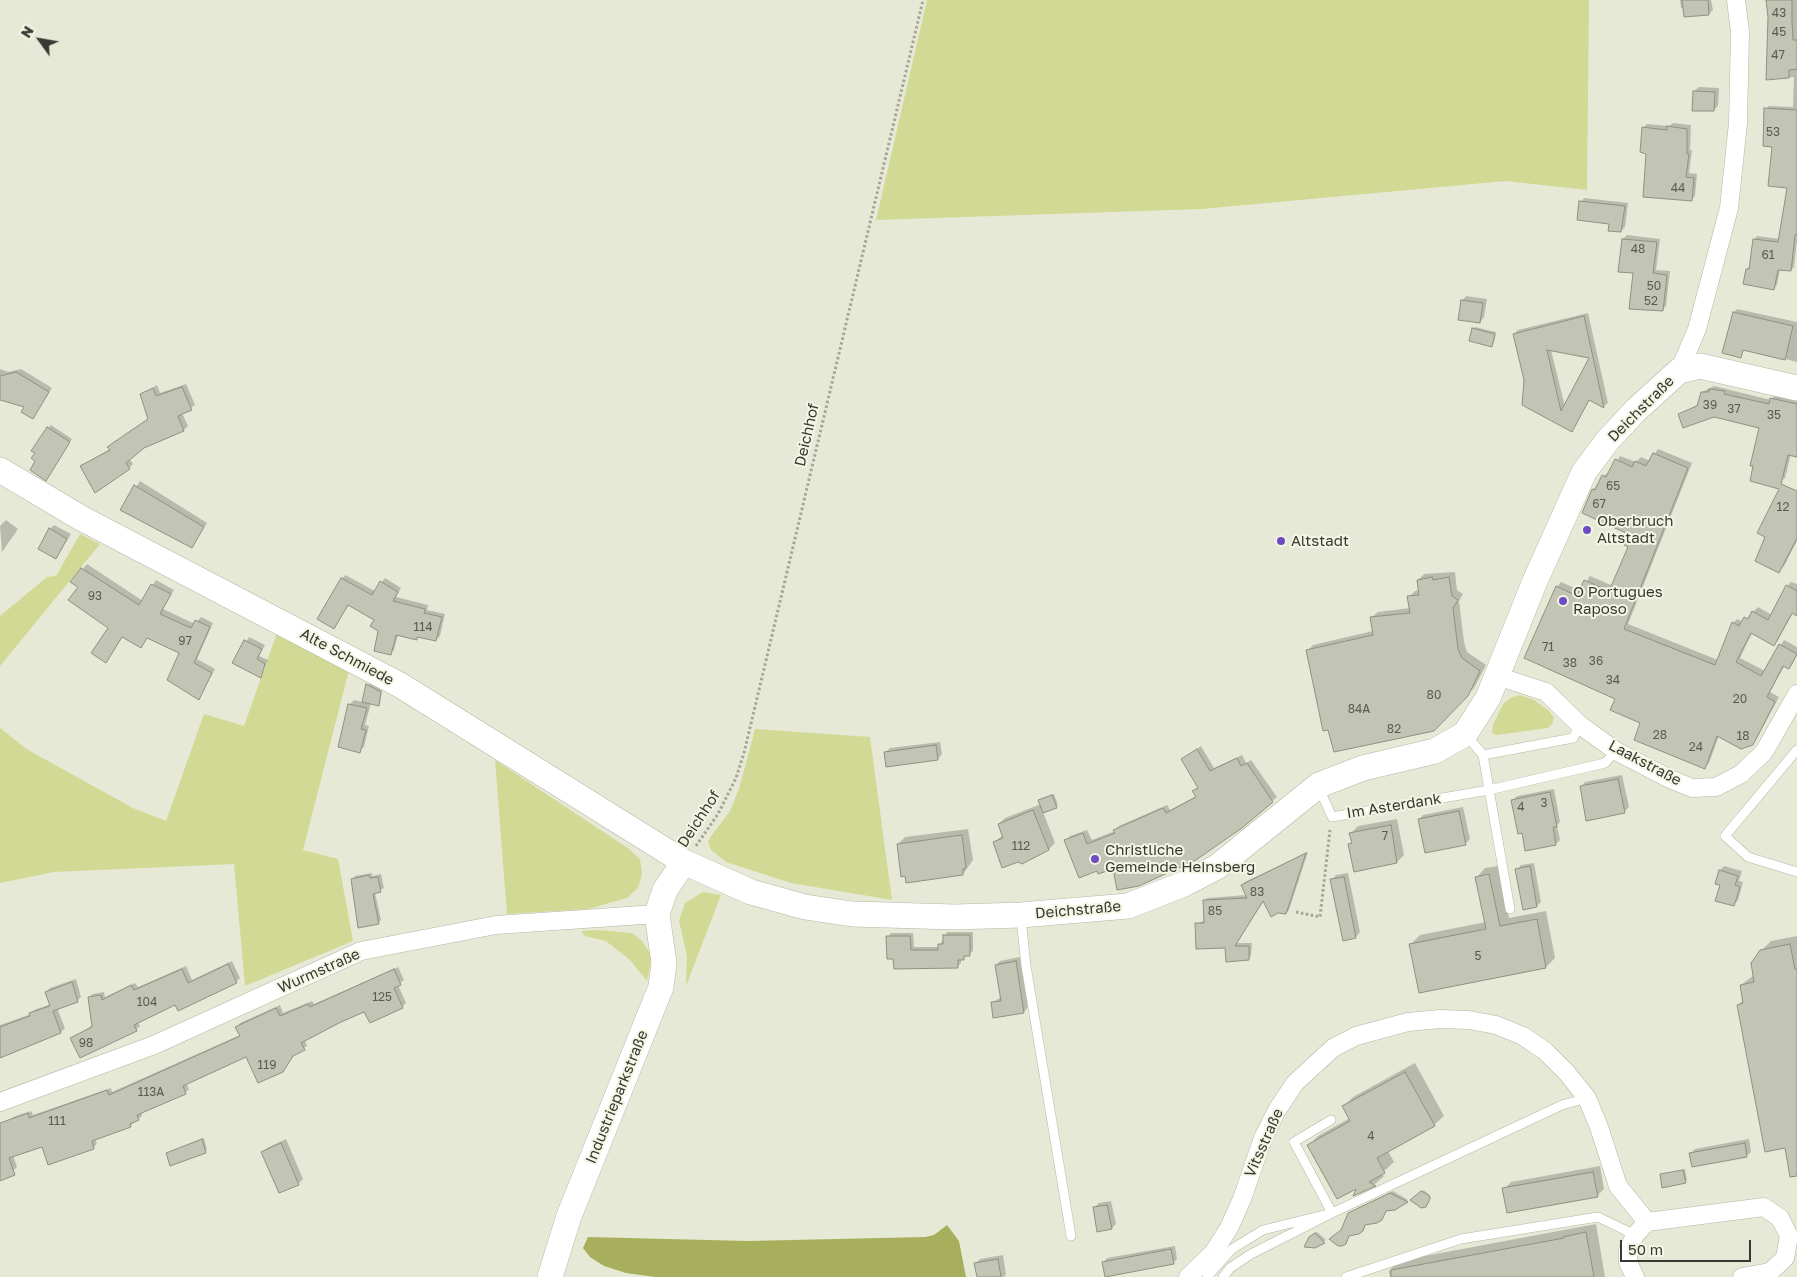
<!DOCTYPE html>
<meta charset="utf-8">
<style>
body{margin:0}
#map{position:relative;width:1797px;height:1277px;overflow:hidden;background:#e7e9d7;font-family:"Golos Text",sans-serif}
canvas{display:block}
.north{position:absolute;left:15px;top:15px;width:50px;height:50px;-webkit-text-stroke:4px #f4f6e4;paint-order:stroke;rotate:302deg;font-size:14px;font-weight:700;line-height:20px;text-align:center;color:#383932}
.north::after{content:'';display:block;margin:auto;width:18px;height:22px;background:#383932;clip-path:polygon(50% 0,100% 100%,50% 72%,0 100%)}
.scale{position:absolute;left:1620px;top:1240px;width:131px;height:22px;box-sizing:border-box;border:2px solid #383932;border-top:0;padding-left:6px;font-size:15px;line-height:18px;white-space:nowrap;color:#383932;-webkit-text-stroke:4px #f4f6e4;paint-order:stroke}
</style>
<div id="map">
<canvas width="1797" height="1277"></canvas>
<div class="north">N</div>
<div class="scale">50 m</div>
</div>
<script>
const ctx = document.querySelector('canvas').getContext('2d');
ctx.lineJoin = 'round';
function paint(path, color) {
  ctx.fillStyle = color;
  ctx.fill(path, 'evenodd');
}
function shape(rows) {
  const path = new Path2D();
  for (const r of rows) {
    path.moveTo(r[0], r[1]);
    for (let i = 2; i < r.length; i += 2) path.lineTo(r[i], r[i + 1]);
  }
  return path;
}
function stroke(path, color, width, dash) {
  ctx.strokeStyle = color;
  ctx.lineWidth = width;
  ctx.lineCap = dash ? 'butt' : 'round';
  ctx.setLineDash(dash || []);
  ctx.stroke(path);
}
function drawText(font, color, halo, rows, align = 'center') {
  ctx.font = font + ' "Golos Text",sans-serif';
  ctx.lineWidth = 4;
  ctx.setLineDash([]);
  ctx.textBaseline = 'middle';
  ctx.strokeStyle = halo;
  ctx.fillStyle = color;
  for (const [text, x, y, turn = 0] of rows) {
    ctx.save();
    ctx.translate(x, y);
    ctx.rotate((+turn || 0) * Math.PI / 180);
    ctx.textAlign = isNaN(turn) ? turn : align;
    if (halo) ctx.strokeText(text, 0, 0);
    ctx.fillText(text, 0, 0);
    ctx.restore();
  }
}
const green = shape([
 [927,0,1589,0,1587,190,1506,181,1202,209,876,220],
 [80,534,100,544,0,666,0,616,47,577,56,576],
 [277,633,349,670,303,850,338,859,353,941,245,986,234,864,54,872,0,883,0,728,28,750,133,808,166,821,204,714,244,726],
 [1520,695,1534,700,1549,711,1554,718,1552,724,1548,728,1497,735,1492,733,1493,725,1503,704,1512,697],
 [755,729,870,737,892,900,791,883,726,862,711,850,708,842,712,835,730,811,739,789],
 [495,760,629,849,640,859,642,874,638,888,627,898,588,909,507,914],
 [703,892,721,895,686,986,687,956,679,921,685,903],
 [598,930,632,933,642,941,652,956,647,981,630,960,606,941,585,936,581,931]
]);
const forest = shape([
 [947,1225,959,1241,966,1277,655,1277,626,1273,604,1266,590,1257,583,1248,588,1237,748,1241,925,1237,934,1235]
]);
const shadow = shape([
 [1680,0,1711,0,1713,10,1709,14,1681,8],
 [1767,0,1797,0,1797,241,1794,267,1791,270,1780,269,1777,285,1774,288,1747,269,1751,266,1754,240,1757,236,1780,239,1789,187,1774,146,1766,109,1769,106,1793,107,1794,77,1768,79,1769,17],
 [1699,87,1719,88,1718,106,1714,110,1694,91],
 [1673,123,1691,125,1690,150,1692,150,1689,173,1697,174,1695,196,1691,200,1643,128,1647,124,1669,126],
 [1584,198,1628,203,1625,227,1621,231,1581,202],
 [1627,235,1660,239,1656,270,1670,271,1666,306,1662,310,1635,272,1623,239],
 [1466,296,1487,299,1484,317,1480,322,1462,301],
 [1737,309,1797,322,1797,362,1745,349,1740,356,1734,312],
 [1588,313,1608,403,1604,406,1590,399,1572,430,1525,380,1514,334,1518,330],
 [1551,350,1591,357,1565,407],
 [1475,327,1496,332,1494,343,1492,345,1473,329],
 [0,369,8,372,21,369,52,388,33,418,26,406,0,399],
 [186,384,195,405,182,413,188,426,184,430,143,447,129,458,133,464,129,468,95,491,81,466,110,449,109,447,113,443,149,418,142,394,157,385,160,393],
 [1714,386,1771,400,1775,395,1797,400,1797,455,1791,454,1785,478,1781,481,1760,428,1714,416,1679,414,1699,404,1702,392],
 [51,425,72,439,49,476,37,461,48,428],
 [1658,449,1692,463,1628,624,1718,660,1733,623,1737,619,1743,622,1758,607,1772,615,1787,586,1791,582,1797,584,1797,614,1793,613,1778,640,1773,644,1752,633,1740,658,1765,671,1784,640,1797,647,1797,655,1793,663,1789,667,1785,665,1770,692,1779,697,1757,738,1752,743,1719,736,1709,763,1705,767,1641,723,1616,698,1557,587,1561,582,1581,591,1590,576,1613,586,1629,546,1630,534,1593,490,1603,476,1610,472,1620,456,1636,462,1641,457,1650,461],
 [140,481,207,523,192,546,122,509],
 [1797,505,1797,541,1784,566,1778,571],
 [6,520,18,529,2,552,0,526],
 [54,525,71,534,56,558,50,529],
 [87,564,143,601,156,580,174,590,163,609,195,624,201,617,213,623,197,659,215,669,199,698,181,653,148,637,141,647,123,636,110,657,110,627,79,587,72,582],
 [1455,572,1457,590,1463,594,1459,601,1464,642,1467,652,1486,665,1474,688,1434,729,1307,651,1313,645,1373,631,1372,617,1378,612,1410,608,1409,597,1415,591,1420,590,1418,580,1424,574],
 [345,575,375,591,385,578,401,588,396,597,428,605,427,610,445,614,440,636,436,640,419,636,416,639,398,635,394,650,391,653,375,620,349,605,334,627,342,579],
 [249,637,265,645,259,656,268,660,260,676,233,663],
 [369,683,382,690,380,703,379,705,371,703,365,725,369,726,364,747,359,751,339,746,350,704,354,700,363,702],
 [940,742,942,754,938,759,885,753,890,748],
 [1201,746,1214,768,1242,755,1246,763,1251,760,1277,797,1241,827,1114,867,1097,869,1066,841,1070,836,1087,830,1092,840,1115,831,1119,826,1167,805,1170,810,1196,796,1194,792,1198,787,1183,759],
 [1622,775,1629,807,1624,812,1581,787,1585,782],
 [1554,789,1560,822,1557,825,1560,840,1556,844,1523,832,1513,800,1517,796],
 [1054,794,1058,805,1043,812,1055,843,1049,849,1022,863,994,842,1003,835,999,824,1005,818,1041,804,1042,798],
 [1463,807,1470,839,1465,844,1419,820,1423,815],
 [1397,819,1404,855,1397,862,1350,844,1353,841,1351,833,1358,826],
 [968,829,973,860,963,874,898,844,905,837],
 [1308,852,1289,910,1286,913,1264,900,1237,943,1252,943,1251,956,1248,959,1226,946,1197,924,1205,920,1204,901,1207,898,1247,895,1242,885,1245,882],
 [1534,863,1541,902,1537,906,1517,870,1521,865],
 [1498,866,1509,918,1546,911,1555,958,1546,967,1411,944,1420,935,1486,922,1476,878,1485,868],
 [1724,866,1742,871,1739,881,1743,882,1738,900,1734,905,1721,884,1720,870],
 [372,873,372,876,381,874,384,888,375,892,381,920,378,923,352,879,355,876],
 [1348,873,1360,932,1356,937,1332,880,1336,875],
 [947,932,973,932,973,951,961,959,961,963,957,967,895,957,888,937,891,933,913,933,914,947,939,947],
 [1797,936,1797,1151,1738,1005,1744,999,1741,985,1754,975,1761,951,1771,941],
 [1020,957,1028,1007,1024,1012,992,1003,1001,997,996,965,1000,961],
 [232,961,240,978,236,982,176,1003,138,1022,140,1026,136,1030,72,1038,93,1025,89,997,93,994,104,992,105,997,135,983,138,987,186,966,192,980],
 [398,967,404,980,398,985,406,1003,402,1007,365,1010,305,1040,307,1046,295,1054,282,1071,247,1055,186,1083,189,1089,185,1093,141,1112,142,1116,130,1126,95,1139,97,1144,93,1148,43,1145,10,1120,13,1117,31,1111,33,1115,111,1088,112,1092,240,1035,237,1027,240,1023,280,1005,283,1013,312,1001,314,1004],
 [76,979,81,997,77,1001,57,1008,65,1028,61,1032,0,1056,0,1025,31,1014,34,1010,51,1004,46,992,50,988],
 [1415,1063,1444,1116,1434,1125,1388,1151,1394,1162,1381,1174,1384,1176,1375,1184,1356,1194,1358,1186,1309,1145,1318,1136,1350,1118,1344,1106,1353,1097],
 [204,1138,207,1150,205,1152,167,1153],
 [286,1139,303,1179,298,1184,280,1192,262,1152,267,1148],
 [1749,1139,1751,1152,1746,1156,1691,1153,1695,1149],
 [10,1147,17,1167,13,1171,0,1174,0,1151],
 [1600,1166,1604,1189,1597,1196,1504,1189,1511,1182],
 [1685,1169,1687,1180,1685,1182,1661,1175],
 [1424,1190,1431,1197,1427,1203,1412,1200],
 [1393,1191,1408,1200,1395,1209,1386,1210,1366,1223,1350,1235,1345,1243,1343,1230,1349,1213],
 [1111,1201,1116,1224,1112,1228,1094,1208,1099,1203],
 [1596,1224,1605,1277,1390,1277,1389,1271,1398,1261],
 [1317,1232,1326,1240,1315,1247,1312,1235],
 [1175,1246,1177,1259,1173,1263,1104,1262,1107,1258],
 [1003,1255,1006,1275,1003,1277,978,1277,976,1263,980,1259]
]);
const building = shape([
 [1682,0,1708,0,1709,15,1684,17,1682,0],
 [1766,0,1792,0,1792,21,1793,40,1797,40,1797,69,1789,70,1789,78,1766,80,1768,17,1766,0],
 [1693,91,1715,92,1714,111,1692,111,1693,91],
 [1764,108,1797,110,1797,235,1795,235,1791,271,1778,270,1774,290,1743,284,1746,269,1749,269,1753,239,1778,242,1787,188,1768,186,1772,147,1763,146,1764,108],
 [1667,126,1687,129,1687,154,1689,154,1686,177,1694,178,1692,201,1643,197,1646,154,1640,152,1642,127,1667,130,1667,126],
 [1579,201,1625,206,1621,232,1608,231,1609,224,1577,220,1579,201],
 [1622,239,1657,242,1653,273,1667,275,1663,311,1629,309,1633,273,1618,272,1622,239],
 [1461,300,1483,303,1480,323,1458,320,1461,300],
 [1733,312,1793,326,1785,360,1743,350,1741,358,1722,353,1733,312],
 [1584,316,1604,408,1589,400,1572,432,1522,405,1524,380,1513,334,1584,316],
 [1547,350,1589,358,1561,411,1547,350],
 [1472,328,1495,334,1492,347,1469,341,1472,328],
 [16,372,49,392,33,419,21,412,24,407,0,400,0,376,16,372],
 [182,387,192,410,178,416,184,431,144,448,126,463,130,469,95,493,80,466,110,450,107,447,148,419,140,394,153,388,156,396,182,387],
 [1709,389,1725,391,1724,394,1769,404,1770,398,1797,404,1797,457,1788,455,1781,484,1797,491,1797,538,1779,573,1755,561,1765,537,1757,533,1779,489,1750,481,1753,466,1750,466,1759,428,1714,417,1683,428,1678,414,1697,406,1701,392,1709,392,1709,389],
 [47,427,70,442,46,481,30,470,35,461,31,458,35,453,31,451,47,427],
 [1653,453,1688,468,1624,629,1715,665,1732,622,1739,626,1744,617,1748,619,1752,611,1768,620,1786,585,1797,591,1797,616,1792,613,1774,646,1751,633,1736,662,1761,676,1779,644,1797,654,1789,669,1783,666,1767,697,1775,702,1753,745,1741,749,1717,736,1705,769,1634,740,1640,723,1610,710,1615,699,1524,658,1556,586,1577,596,1584,580,1609,591,1628,547,1624,545,1628,534,1582,513,1592,489,1595,490,1602,475,1606,477,1615,459,1632,467,1635,461,1646,466,1653,453],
 [134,485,204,527,192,548,120,510,134,485],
 [49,528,67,539,56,559,38,549,49,528],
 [81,568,139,605,151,584,171,594,160,614,191,628,195,620,210,627,194,663,212,673,199,700,167,680,179,653,147,638,141,648,122,637,106,663,91,653,108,628,68,600,78,587,70,582,81,568],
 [1432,577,1433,580,1449,577,1452,596,1458,600,1453,608,1458,649,1462,658,1480,671,1468,696,1434,731,1334,752,1328,730,1323,731,1306,650,1373,635,1370,617,1410,613,1407,596,1419,595,1417,580,1432,577],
 [341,578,372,595,380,581,398,592,393,601,425,609,424,613,442,617,436,641,417,637,417,640,396,635,391,655,374,651,378,631,370,626,374,620,348,605,334,629,317,619,341,578],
 [244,640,262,649,257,659,265,664,261,678,232,663,244,640],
 [366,684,381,692,379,706,362,702,366,684],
 [348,704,367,708,361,729,366,730,360,753,338,747,348,704],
 [936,745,938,760,886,767,884,752,936,745],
 [1197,749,1210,771,1237,758,1241,766,1247,763,1273,802,1242,828,1196,860,1139,886,1117,890,1113,869,1098,874,1097,871,1079,878,1064,840,1083,833,1087,844,1115,833,1113,830,1163,808,1166,813,1196,797,1192,791,1198,788,1181,759,1197,749],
 [1618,779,1625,813,1586,821,1580,786,1618,779],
 [1550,792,1557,827,1553,827,1556,845,1525,851,1522,833,1518,834,1511,800,1550,792],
 [1052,795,1057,808,1043,813,1038,800,1052,795],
 [1033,810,1049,850,1022,864,1018,862,1002,868,993,842,1003,838,998,824,1033,810],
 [1459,811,1466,845,1425,853,1418,819,1459,811],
 [1391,825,1397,863,1354,872,1348,844,1352,843,1349,833,1391,825],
 [962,835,966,868,963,869,963,875,906,883,905,876,901,877,897,844,962,835],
 [1306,853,1286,914,1278,913,1271,917,1263,901,1235,946,1249,946,1249,960,1226,962,1225,948,1196,949,1195,923,1204,923,1203,900,1247,898,1241,885,1306,853],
 [1530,866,1537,907,1523,910,1515,869,1530,866],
 [1719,870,1738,876,1735,885,1740,887,1734,906,1715,901,1720,885,1715,884,1719,870],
 [1489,874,1500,926,1537,919,1546,968,1419,993,1409,944,1486,929,1475,877,1489,874],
 [369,875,370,878,378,877,381,892,373,894,379,924,358,928,351,879,369,875],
 [1344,877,1356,938,1343,941,1330,879,1344,877],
 [943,935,970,935,970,956,964,956,964,960,958,960,958,968,894,969,893,959,887,959,886,936,910,936,911,950,938,950,938,944,943,944,943,935],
 [1790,944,1795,969,1797,969,1797,1176,1790,1177,1785,1148,1765,1152,1737,1005,1743,1003,1740,985,1754,982,1751,963,1760,950,1790,944],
 [1016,961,1024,1013,993,1018,991,1002,1001,1001,995,965,1016,961],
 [228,964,237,983,178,1011,175,1005,134,1025,137,1031,80,1058,70,1038,92,1027,88,997,101,995,102,1000,131,985,134,990,182,969,188,983,228,964],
 [394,969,401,985,394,988,403,1008,370,1023,364,1012,339,1023,301,1043,305,1050,293,1056,283,1072,258,1083,246,1057,183,1086,186,1094,137,1115,139,1120,130,1124,131,1127,92,1141,94,1149,48,1165,42,1147,9,1158,15,1175,0,1181,0,1123,28,1113,29,1118,107,1090,109,1095,240,1036,235,1027,276,1008,280,1016,308,1004,310,1007,394,969],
 [72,982,78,1002,53,1011,61,1033,0,1058,0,1027,30,1016,29,1013,50,1006,45,992,72,982],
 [1405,1072,1435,1126,1377,1158,1385,1173,1369,1182,1376,1186,1353,1196,1356,1189,1337,1199,1307,1145,1350,1121,1342,1106,1405,1072],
 [202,1139,206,1153,170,1166,166,1153,202,1139],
 [281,1143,299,1185,279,1193,261,1152,281,1143],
 [1745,1143,1747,1157,1692,1167,1689,1153,1745,1143],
 [1683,1170,1686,1183,1662,1188,1660,1174,1683,1170],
 [1593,1172,1598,1197,1507,1213,1502,1188,1593,1172],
 [1421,1191,1429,1195,1430,1199,1426,1207,1421,1208,1410,1200,1421,1191],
 [1390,1193,1408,1202,1395,1210,1386,1211,1382,1220,1377,1223,1365,1225,1363,1231,1359,1234,1349,1236,1346,1244,1342,1246,1338,1246,1329,1239,1341,1230,1348,1213,1390,1193],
 [1107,1205,1112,1229,1097,1232,1093,1207,1107,1205],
 [1586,1232,1594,1277,1391,1277,1391,1270,1564,1238,1563,1237,1586,1232],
 [1315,1233,1325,1243,1315,1248,1304,1247,1309,1237,1315,1233],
 [1171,1249,1174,1264,1105,1277,1102,1262,1171,1249],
 [998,1259,1001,1277,977,1277,974,1263,998,1259]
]);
const path = shape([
 [696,846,718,814,736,778,744,753,923,0],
 [1296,912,1320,917,1330,830]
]);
const lane = shape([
 [1467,736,1483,755,1573,738,1580,725],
 [1797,750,1725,836,1748,857,1797,872],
 [1483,755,1510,909],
 [1319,788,1332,817,1489,790,1605,763,1616,751],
 [1021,918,1026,966,1071,1236],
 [1207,1277,1232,1249,1263,1230,1332,1213,1294,1142,1331,1120],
 [1223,1277,1230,1268,1251,1254,1332,1213,1562,1105,1587,1098],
 [1346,1277,1461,1239,1598,1217,1635,1235]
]);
const street = shape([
 [1679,371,1697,329,1729,208,1738,123,1740,32,1736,0],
 [1497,676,1546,692,1580,725,1616,751,1670,779,1692,788,1716,787,1741,774,1764,752,1797,694],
 [0,1102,154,1045,361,951,496,925,657,914],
 [1188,1277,1213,1253,1229,1228,1242,1199,1263,1138,1277,1110,1295,1083,1333,1048,1356,1036,1408,1022,1440,1019,1469,1020,1496,1025,1523,1036,1545,1051,1567,1073,1587,1098,1599,1127,1618,1186,1647,1222],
 [1635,1277,1628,1262,1628,1250,1635,1235,1647,1222,1764,1207,1780,1218,1789,1236,1785,1258,1770,1272,1742,1277]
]);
const secondary = shape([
 [0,470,81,518,400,685,684,862,751,892,805,907,852,914,955,917,1021,915,1128,906,1184,884,1217,867,1319,785,1363,768,1435,751,1465,734,1488,698,1535,581,1584,472,1608,440,1636,410,1679,371,1700,366,1797,388],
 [550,1277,569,1216,661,987,664,963,657,914,665,890,684,862]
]);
const markers = [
 [1587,530,5,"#6e4ac3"],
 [1281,541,5,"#6e4ac3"],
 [1563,601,5,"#6e4ac3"],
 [1095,859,5,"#6e4ac3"]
];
const numberNames = [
 ["43",1779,13],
 ["45",1779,32],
 ["47",1778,55],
 ["53",1773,132],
 ["44",1678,188],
 ["48",1638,249],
 ["61",1768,255],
 ["50",1654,286],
 ["52",1651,301],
 ["39",1710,405],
 ["37",1734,409],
 ["35",1774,415],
 ["65",1613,486],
 ["67",1599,504],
 ["12",1783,507],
 ["93",95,596],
 ["114",423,627],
 ["97",185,641],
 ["71",1548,647],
 ["36",1596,661],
 ["38",1570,663],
 ["34",1613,680],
 ["80",1434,695],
 ["20",1740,699],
 ["84A",1359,709],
 ["82",1394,729],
 ["28",1660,735],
 ["18",1743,736],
 ["24",1696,747],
 ["3",1544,803],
 ["4",1521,807],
 ["7",1385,836],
 ["112",1021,846],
 ["83",1257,892],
 ["85",1215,911],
 ["5",1478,956],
 ["125",382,997],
 ["104",147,1002],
 ["98",86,1043],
 ["119",267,1065],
 ["113A",151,1092],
 ["111",57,1121],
 ["4",1371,1136]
];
const streetNames = [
 ["Deichstraße",1641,409,-45],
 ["Deichhof",807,435,-77],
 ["Alte Schmiede",347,657,28],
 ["Laakstraße",1645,763,28],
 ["Im Asterdank",1394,806,-9],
 ["Deichhof",699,819,-57],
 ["Deichstraße",1078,910,-5],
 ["Wurmstraße",319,971,-24],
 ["Industrieparkstraße",617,1097,-68],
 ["Vitsstraße",1264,1143,-66]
];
const poiNames = [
 ["Oberbruch",1597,521],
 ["Altstadt",1597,538],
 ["Altstadt",1291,541],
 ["O Portugues",1573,592],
 ["Raposo",1573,609],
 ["Christliche",1105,850],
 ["Gemeinde Heinsberg",1105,867]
];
paint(green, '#d2d994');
paint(forest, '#a8af5c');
paint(shadow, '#0003');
paint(building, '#c2c5b3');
stroke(building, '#8f9180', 1);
stroke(lane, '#b4b6a4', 10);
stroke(street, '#b4b6a4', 19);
stroke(secondary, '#b4b6a4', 26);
stroke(path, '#a3a597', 3, [2.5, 2.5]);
stroke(lane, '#fff', 9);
stroke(street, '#fff', 18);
stroke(secondary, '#fff', 25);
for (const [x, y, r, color] of markers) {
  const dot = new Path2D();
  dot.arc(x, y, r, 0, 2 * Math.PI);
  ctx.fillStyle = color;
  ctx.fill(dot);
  stroke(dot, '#f4f6e4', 2);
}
drawText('12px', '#5a5c52', null, numberNames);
drawText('15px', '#383932', '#f4f6e4', streetNames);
drawText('15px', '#383932', '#f4f6e4', poiNames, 'left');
</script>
